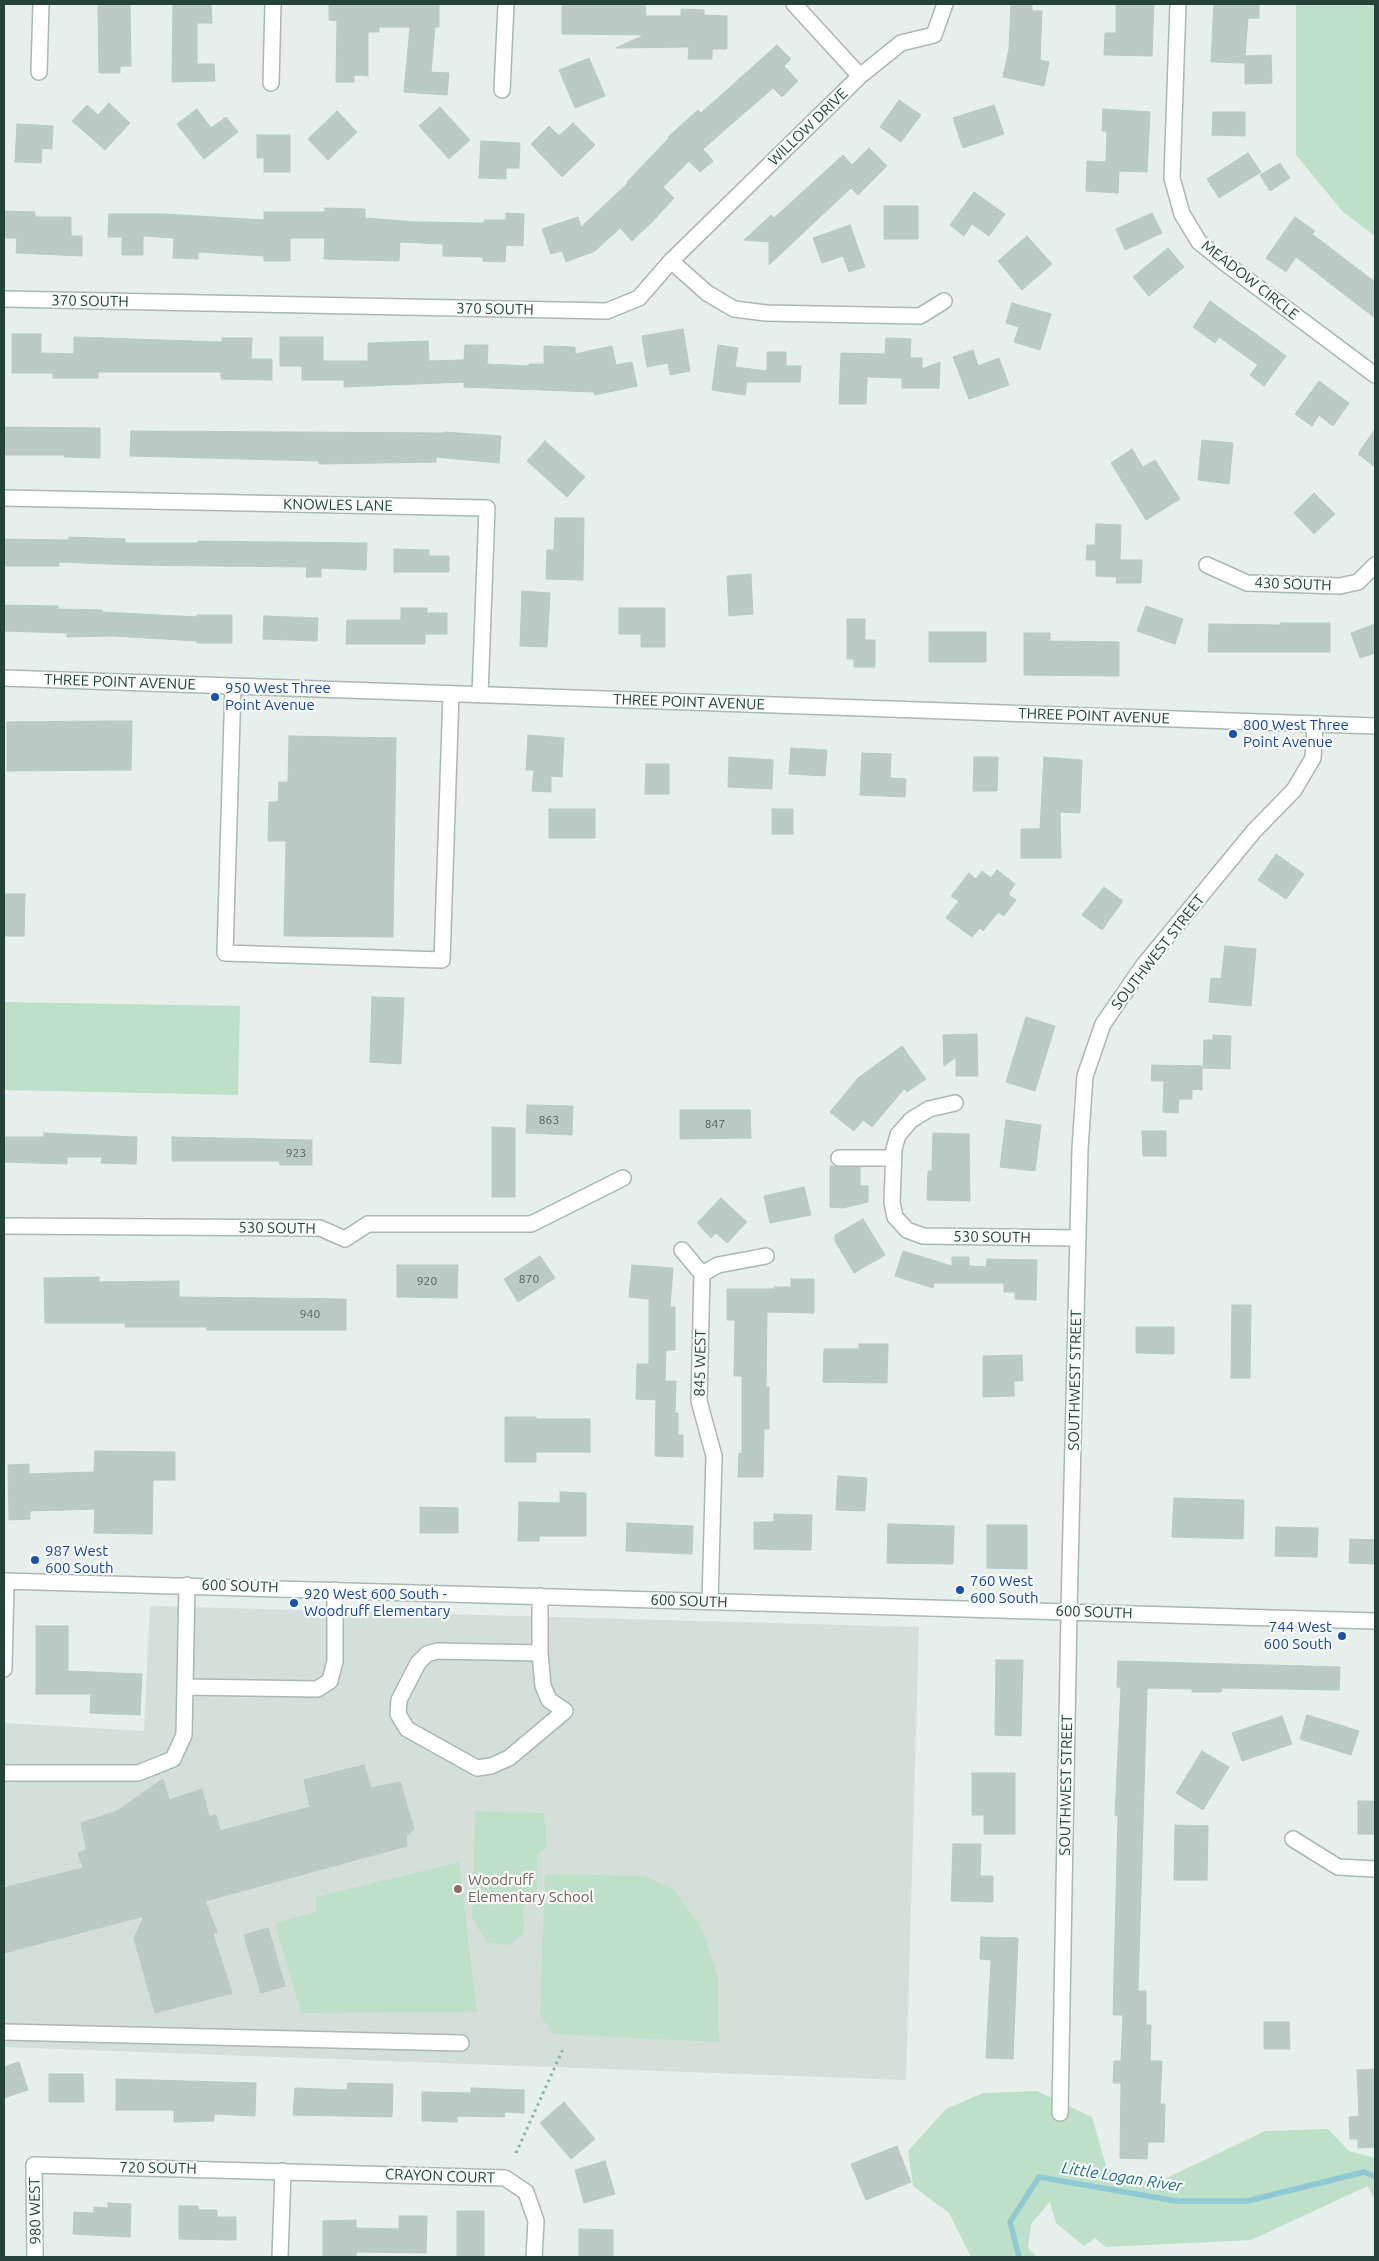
<!DOCTYPE html>
<style>
body{margin:0}
#map{position:relative;width:1379px;height:2261px;overflow:hidden;background:#e6efeb;font-family:Ubuntu,sans-serif}
canvas{display:block}
.frame{position:absolute;inset:0;border:5px solid #24423a;pointer-events:none}
</style>
<div id="map">
<canvas width="1379" height="2261"></canvas>
<div class="frame"></div>
</div>
<script>
const ctx = document.querySelector('canvas').getContext('2d');
ctx.lineJoin = 'round';
function paint(path, color) {
  ctx.fillStyle = color;
  ctx.fill(path, 'evenodd');
}
function shape(rows) {
  const path = new Path2D();
  for (const r of rows) {
    path.moveTo(r[0], r[1]);
    for (let i = 2; i < r.length; i += 2) path.lineTo(r[i], r[i + 1]);
  }
  return path;
}
function stroke(path, color, width, dash) {
  ctx.strokeStyle = color;
  ctx.lineWidth = width;
  ctx.lineCap = dash ? 'butt' : 'round';
  ctx.setLineDash(dash || []);
  ctx.stroke(path);
}
function drawText(font, color, halo, rows, align = 'center') {
  ctx.font = font + ' Ubuntu,sans-serif';
  ctx.lineWidth = 4.5;
  ctx.setLineDash([]);
  ctx.textBaseline = 'middle';
  ctx.strokeStyle = halo;
  ctx.fillStyle = color;
  for (const [text, x, y, turn = 0] of rows) {
    ctx.save();
    ctx.translate(x, y);
    ctx.rotate((+turn || 0) * Math.PI / 180);
    ctx.textAlign = isNaN(turn) ? turn : align;
    if (halo) ctx.strokeText(text, 0, 0);
    ctx.fillText(text, 0, 0);
    ctx.restore();
  }
}
const built = shape([
 [150,1606,919,1627,906,2080,4,2047,4,1723,144,1731]
]);
const green = shape([
 [1296,4,1375,4,1375,236,1343,212,1296,155],
 [4,1002,240,1006,238,1095,4,1090],
 [475,1811,544,1813,547,1847,537,1855,537,1893,523,1907,524,1933,510,1945,487,1942,472,1919],
 [459,1862,477,2012,301,2013,275,1923,316,1912,316,1897],
 [545,1874,644,1876,673,1889,701,1927,718,1977,719,2042,554,2034,540,2016],
 [1037,2091,1092,2117,1107,2169,1156,2183,1265,2131,1328,2129,1349,2151,1375,2158,1375,2201,1368,2186,1251,2240,1106,2247,1095,2238,1084,2246,1056,2223,1050,2202,1031,2224,1028,2248,1037,2257,971,2257,949,2213,913,2186,908,2151,946,2109,983,2093]
]);
const stream = shape([
 [1019,2257,1010,2222,1039,2177,1176,2201,1247,2201,1364,2172,1375,2177]
]);
const building = shape([
 [98,4,130,4,131,66,120,66,120,73,99,73,98,4],
 [173,4,211,4,212,23,197,23,197,64,214,64,215,81,172,82,173,4],
 [329,4,439,4,439,27,435,27,431,72,449,73,447,95,404,92,410,27,379,27,379,32,368,32,368,76,354,75,354,82,336,82,337,21,329,20,329,4],
 [562,4,645,4,646,16,681,16,681,9,704,10,704,15,727,16,727,49,712,49,712,59,688,59,689,47,616,48,644,35,562,34,562,4],
 [1011,4,1032,4,1032,11,1042,11,1040,60,1049,62,1044,86,1003,77,1009,49,1011,4],
 [1116,4,1154,4,1152,56,1104,55,1105,33,1116,33,1116,4],
 [1214,4,1259,4,1259,18,1248,18,1245,56,1271,55,1272,83,1245,84,1245,63,1211,62,1214,4],
 [777,45,791,59,784,66,798,81,782,97,773,88,703,149,713,161,700,172,689,161,663,187,674,198,653,221,632,241,620,228,595,251,566,262,562,251,551,254,542,229,578,217,581,227,628,183,627,182,669,138,668,137,698,110,701,113,777,45],
 [589,58,605,96,575,108,559,70,589,58],
 [899,100,921,115,901,142,880,127,899,100],
 [109,103,130,123,105,150,72,121,87,105,98,115,109,103],
 [994,105,1004,134,963,148,953,118,994,105],
 [440,107,470,140,449,159,419,126,440,107],
 [197,109,211,128,226,117,238,132,204,159,177,124,197,109],
 [1103,109,1150,112,1147,172,1119,171,1118,193,1086,191,1087,161,1106,162,1107,131,1102,131,1103,109],
 [337,111,357,132,328,160,308,139,337,111],
 [1213,112,1245,112,1245,136,1212,135,1213,112],
 [573,123,595,145,562,177,531,144,549,126,559,136,573,123],
 [17,124,53,126,52,149,42,148,41,163,15,162,17,124],
 [257,135,290,135,290,172,264,172,264,158,257,158,257,135],
 [481,141,520,143,519,168,506,168,506,179,479,178,481,141],
 [869,148,887,166,858,195,851,188,769,265,769,242,744,240,771,215,774,218,843,155,852,165,869,148],
 [1248,153,1261,172,1219,198,1207,179,1248,153],
 [1280,163,1290,178,1270,191,1260,175,1280,163],
 [974,192,1005,214,989,236,972,224,964,236,950,225,974,192],
 [884,206,918,206,918,239,884,239,884,206],
 [325,208,365,209,365,218,417,222,484,223,484,220,506,220,506,213,524,214,523,246,506,245,505,262,483,261,483,257,443,256,443,244,400,242,399,261,324,259,325,238,290,238,290,261,264,261,264,256,198,252,198,259,173,258,174,238,143,236,143,255,122,255,122,237,108,237,109,214,164,214,264,220,264,212,325,212,325,208],
 [4,211,35,212,35,217,71,217,71,236,82,236,82,256,16,253,17,238,4,238,4,211],
 [1152,213,1162,233,1125,250,1116,229,1152,213],
 [1295,217,1315,231,1312,234,1375,282,1375,318,1296,257,1286,272,1266,258,1295,217],
 [850,225,865,267,849,272,843,256,822,263,813,238,850,225],
 [1027,236,1052,264,1022,290,998,261,1027,236],
 [1168,248,1184,267,1149,296,1133,277,1168,248],
 [1210,301,1286,356,1264,386,1250,375,1258,365,1219,337,1215,343,1193,327,1210,301],
 [1012,303,1051,314,1040,350,1014,342,1019,327,1006,323,1012,303],
 [683,329,690,371,670,375,668,363,647,367,642,336,683,329],
 [12,334,41,334,41,353,74,354,74,337,222,342,222,338,252,338,251,359,272,359,272,380,221,379,221,372,98,372,98,378,53,378,53,373,12,373,12,334],
 [280,337,323,337,323,361,368,361,368,343,428,341,429,361,464,360,465,345,488,345,487,364,529,366,529,364,544,364,544,346,575,347,575,354,612,346,616,365,632,362,637,386,595,395,594,392,464,387,464,382,344,387,344,380,302,380,302,366,280,366,280,337],
 [886,338,911,339,910,358,922,358,922,369,940,362,939,388,902,388,902,378,867,377,866,404,839,404,841,353,885,354,886,338],
 [718,345,738,348,735,367,767,371,767,352,786,352,786,366,801,366,800,382,747,382,745,395,712,390,718,345],
 [973,350,978,366,999,358,1009,385,969,399,953,357,973,350],
 [1319,381,1349,403,1333,426,1319,415,1312,426,1295,414,1319,381],
 [4,427,100,428,100,458,64,457,65,455,4,455,4,427],
 [1375,429,1375,467,1358,454,1375,429],
 [131,431,445,433,445,432,501,436,499,463,436,457,436,462,319,464,319,461,130,456,131,431],
 [1202,440,1233,443,1229,484,1198,480,1202,440],
 [545,441,585,477,567,497,527,461,545,441],
 [1132,449,1143,467,1155,460,1180,499,1146,520,1111,463,1132,449],
 [1314,493,1335,514,1314,534,1294,513,1314,493],
 [555,518,584,518,583,580,546,579,547,550,554,550,555,518],
 [1096,524,1121,525,1120,560,1142,560,1141,583,1116,583,1117,577,1096,576,1096,560,1086,560,1087,545,1095,545,1096,524],
 [69,537,125,539,125,543,198,543,198,541,367,543,366,570,321,568,321,577,306,577,307,567,134,565,59,562,59,566,4,566,4,539,69,540,69,537],
 [394,549,429,550,429,556,449,556,449,572,394,572,394,549],
 [751,574,753,614,729,616,727,576,751,574],
 [522,591,550,593,547,647,520,646,522,591],
 [4,605,58,606,58,609,102,610,102,612,197,617,197,615,232,615,232,643,197,643,197,641,113,636,67,637,67,633,4,631,4,605],
 [1146,606,1183,619,1175,644,1137,631,1146,606],
 [401,608,427,608,427,613,447,613,447,634,425,634,425,644,346,644,347,620,401,620,401,608],
 [619,608,665,608,665,647,641,647,641,634,619,634,619,608],
 [264,616,318,618,317,641,263,639,264,616],
 [847,619,865,619,865,640,875,640,875,667,854,667,854,659,847,659,847,619],
 [1281,623,1330,623,1330,652,1208,652,1209,624,1281,625,1281,623],
 [1375,624,1375,653,1360,658,1351,633,1375,624],
 [929,632,986,632,986,662,929,662,929,632],
 [1024,633,1050,633,1050,641,1119,642,1119,676,1024,675,1024,633],
 [109,721,132,721,131,770,7,771,7,722,109,721],
 [528,735,564,738,562,777,551,776,551,792,532,791,534,770,526,770,528,735],
 [289,736,396,738,393,937,284,936,286,841,268,841,269,802,278,802,279,782,288,782,289,736],
 [791,748,827,750,825,776,789,774,791,748],
 [862,753,891,754,890,778,906,779,905,797,860,795,862,753],
 [729,757,773,760,772,789,728,787,729,757],
 [974,757,998,757,997,791,973,791,974,757],
 [1044,757,1082,760,1080,813,1060,812,1061,858,1021,858,1021,829,1040,829,1044,757],
 [646,764,669,764,669,794,645,794,646,764],
 [549,809,595,809,595,838,549,838,549,809],
 [772,809,793,809,793,834,772,834,772,809],
 [1276,854,1304,874,1286,899,1258,880,1276,854],
 [997,870,1015,884,1008,894,1016,900,1004,916,998,912,983,931,980,928,972,937,946,918,959,901,951,896,969,873,976,879,982,871,991,878,997,870],
 [1104,887,1123,901,1102,930,1082,915,1104,887],
 [4,894,25,894,24,936,4,936,4,894],
 [1225,946,1256,949,1251,1006,1209,1002,1211,978,1221,979,1225,946],
 [372,997,404,998,401,1064,370,1062,372,997],
 [1026,1017,1055,1026,1035,1091,1006,1082,1026,1017],
 [977,1034,978,1076,956,1076,956,1057,944,1066,943,1035,977,1034],
 [1213,1035,1231,1036,1230,1069,1203,1068,1204,1040,1213,1040,1213,1035],
 [902,1046,926,1079,907,1092,904,1089,872,1127,863,1120,854,1131,830,1112,858,1078,902,1046],
 [1152,1065,1202,1066,1202,1090,1192,1089,1192,1099,1179,1099,1178,1113,1163,1112,1164,1081,1151,1081,1152,1065],
 [527,1105,573,1106,572,1135,526,1133,527,1105],
 [680,1110,750,1110,751,1138,680,1139,680,1110],
 [1006,1120,1041,1125,1035,1171,1000,1167,1006,1120],
 [492,1127,515,1128,515,1197,492,1197,492,1127],
 [1142,1131,1166,1131,1166,1156,1143,1156,1142,1131],
 [44,1133,137,1137,136,1164,101,1163,102,1157,67,1157,67,1164,4,1162,4,1137,44,1137,44,1133],
 [933,1133,969,1134,970,1201,927,1200,928,1171,932,1171,933,1133],
 [172,1137,312,1140,312,1165,280,1165,279,1161,172,1161,172,1137],
 [830,1166,860,1167,860,1186,868,1186,868,1202,843,1208,830,1207,830,1166],
 [804,1187,811,1215,770,1223,764,1196,804,1187],
 [721,1198,747,1222,727,1243,716,1233,711,1238,697,1223,721,1198],
 [863,1219,885,1255,854,1273,835,1241,835,1235,863,1219],
 [903,1251,952,1266,952,1257,969,1257,969,1266,986,1267,987,1259,1037,1260,1036,1300,1015,1299,1015,1292,1004,1292,1004,1283,934,1283,933,1288,895,1276,903,1251],
 [540,1256,555,1278,518,1302,504,1279,540,1256],
 [397,1265,458,1265,457,1298,397,1297,397,1265],
 [632,1265,673,1268,670,1307,675,1307,675,1350,666,1350,665,1381,676,1381,675,1413,678,1413,678,1435,683,1435,683,1457,655,1456,656,1400,636,1399,637,1364,649,1364,649,1299,629,1297,632,1265],
 [99,1277,99,1282,179,1281,179,1297,346,1299,346,1330,207,1330,207,1327,125,1327,125,1323,45,1323,44,1278,99,1277],
 [791,1279,814,1279,814,1313,767,1312,766,1387,769,1387,769,1429,764,1429,763,1477,738,1477,739,1453,742,1453,742,1376,734,1376,735,1320,727,1320,727,1289,774,1289,774,1287,791,1287,791,1279],
 [1232,1305,1251,1305,1250,1378,1231,1378,1232,1305],
 [1136,1327,1174,1327,1174,1354,1136,1353,1136,1327],
 [859,1344,888,1344,887,1383,823,1382,824,1349,859,1349,859,1344],
 [1022,1355,1023,1381,1014,1381,1014,1396,983,1397,983,1356,1022,1355],
 [505,1417,536,1417,536,1419,590,1419,590,1452,536,1452,536,1462,505,1462,505,1417],
 [95,1451,175,1452,175,1480,153,1480,152,1534,94,1533,95,1509,30,1511,30,1519,9,1520,8,1465,29,1464,29,1474,94,1472,95,1451],
 [838,1476,867,1478,865,1511,836,1510,838,1476],
 [560,1492,586,1493,586,1536,539,1536,539,1541,518,1541,519,1502,560,1503,560,1492],
 [1174,1498,1244,1500,1243,1539,1172,1537,1174,1498],
 [420,1507,458,1508,458,1533,420,1533,420,1507],
 [774,1514,812,1515,811,1550,754,1549,754,1522,774,1522,774,1514],
 [627,1523,693,1526,692,1554,626,1551,627,1523],
 [888,1524,954,1526,953,1564,887,1563,888,1524],
 [987,1525,1027,1525,1027,1569,987,1568,987,1525],
 [1276,1527,1318,1528,1317,1557,1275,1556,1276,1527],
 [1350,1539,1375,1540,1375,1564,1349,1563,1350,1539],
 [36,1626,68,1626,68,1671,142,1674,140,1715,90,1713,91,1694,36,1694,36,1626],
 [996,1660,1023,1660,1021,1736,995,1735,996,1660],
 [1118,1661,1340,1667,1339,1690,1222,1688,1221,1692,1192,1692,1192,1689,1147,1688,1138,1991,1146,1991,1146,2025,1151,2025,1150,2061,1162,2061,1160,2104,1165,2104,1164,2142,1148,2142,1147,2159,1120,2158,1121,2083,1113,2083,1114,2061,1121,2061,1123,2015,1113,2015,1118,1816,1115,1815,1121,1687,1117,1687,1118,1661],
 [1307,1715,1359,1731,1351,1755,1300,1739,1307,1715],
 [1282,1716,1292,1744,1242,1761,1232,1733,1282,1716],
 [1202,1751,1229,1767,1203,1810,1176,1793,1202,1751],
 [364,1765,371,1788,400,1782,414,1829,406,1836,407,1846,205,1901,217,1932,213,1934,232,1993,155,2013,134,1938,144,1916,4,1953,4,1888,83,1868,78,1853,87,1850,81,1823,117,1811,163,1779,169,1800,202,1789,209,1817,216,1815,220,1831,310,1807,304,1780,364,1765],
 [972,1773,1015,1773,1015,1834,984,1834,984,1815,972,1815,972,1773],
 [1358,1801,1375,1801,1375,1834,1358,1834,1358,1801],
 [1175,1825,1208,1826,1207,1880,1174,1880,1175,1825],
 [953,1844,981,1844,980,1876,993,1876,993,1902,951,1901,953,1844],
 [268,1928,285,1986,261,1993,244,1935,268,1928],
 [981,1937,1018,1938,1013,2059,986,2058,991,1960,980,1959,981,1937],
 [1264,2022,1289,2022,1290,2049,1264,2049,1264,2022],
 [19,2062,28,2090,4,2098,4,2067,19,2062],
 [1375,2069,1375,2147,1358,2148,1358,2139,1350,2139,1349,2117,1359,2116,1357,2070,1375,2069],
 [49,2074,83,2074,84,2102,49,2102,49,2074],
 [116,2079,256,2083,255,2116,214,2114,214,2121,174,2122,174,2110,116,2110,116,2079],
 [348,2083,393,2084,392,2117,293,2115,295,2088,347,2090,348,2083],
 [471,2088,524,2090,524,2113,505,2112,504,2117,457,2116,457,2122,422,2121,422,2092,471,2093,471,2088],
 [564,2102,595,2139,571,2159,540,2123,564,2102],
 [897,2146,911,2182,866,2200,851,2164,897,2146],
 [605,2161,615,2194,584,2203,575,2170,605,2161],
 [108,2203,131,2204,130,2237,73,2234,74,2212,94,2213,94,2207,108,2208,108,2203],
 [179,2206,198,2206,198,2210,217,2210,217,2217,236,2217,236,2240,179,2239,179,2206],
 [457,2211,484,2211,484,2257,457,2257,457,2211],
 [399,2216,427,2216,426,2253,356,2252,356,2257,323,2257,323,2221,356,2220,356,2228,399,2229,399,2216],
 [579,2229,613,2230,613,2257,579,2257,579,2229]
]);
const path = shape([
 [516,2153,563,2049]
]);
const minor = shape([
 [794,4,860,76],
 [1178,4,1172,178,1182,214,1199,242,1225,263,1375,375],
 [39,72,41,4],
 [271,83,273,4],
 [502,90,506,4],
 [671,261,860,76,901,43,934,35,945,4],
 [4,299,607,311,639,298,671,261,707,293,734,309,766,313,920,316,944,301],
 [4,498,487,508,480,695],
 [1207,565,1247,583,1340,586,1358,582,1375,565],
 [4,678,1375,726],
 [233,686,225,953,442,960,451,694],
 [955,1103,929,1109,911,1120,898,1135,894,1149,892,1202,895,1217,907,1230,923,1236,1078,1238],
 [839,1158,893,1158],
 [4,1226,320,1228,345,1239,368,1224,531,1224,623,1178],
 [682,1250,702,1274,699,1401,714,1456,710,1602],
 [702,1274,718,1265,766,1256],
 [4,1581,1375,1621],
 [540,1596,540,1653,543,1686,549,1700,565,1711,509,1758,491,1766,477,1768,407,1729,398,1714,399,1700,418,1663,427,1654,437,1651,540,1653],
 [4,1669,6,1581],
 [185,1687,317,1689,330,1681,335,1661,335,1590],
 [4,1773,138,1773,173,1759,184,1735,187,1585],
 [1293,1839,1338,1867,1375,1869],
 [4,2032,461,2043],
 [1060,2113,1069,1611,1080,1149,1085,1076,1103,1024,1143,966,1254,831,1294,790,1313,758,1315,724],
 [35,2257,34,2165,505,2178,526,2192,536,2221,534,2257],
 [280,2257,283,2171]
]);
const markers = [
 [215,697,5,"#1a4fb4"],
 [1233,734,5,"#1a4fb4"],
 [35,1560,5,"#1a4fb4"],
 [960,1590,5,"#1a4fb4"],
 [294,1603,5,"#1a4fb4"],
 [1342,1636,5,"#1a4fb4"],
 [458,1889,5,"#8d6e63"]
];
const numberNames = [
 ["863",549,1120],
 ["847",715,1124],
 ["923",296,1153],
 ["870",529,1279],
 ["920",427,1281],
 ["940",310,1314]
];
const streetNames = [
 ["WILLOW DRIVE",808,127,-44],
 ["MEADOW CIRCLE",1250,280,38],
 ["370 SOUTH",90,301,1],
 ["370 SOUTH",495,309,1],
 ["KNOWLES LANE",338,505,1],
 ["430 SOUTH",1293,584,2],
 ["THREE POINT AVENUE",120,682,2],
 ["THREE POINT AVENUE",689,702,2],
 ["THREE POINT AVENUE",1094,716,2],
 ["SOUTHWEST STREET",1158,952,-52],
 ["530 SOUTH",277,1228,1],
 ["530 SOUTH",992,1237,1],
 ["845 WEST",700,1363,-89],
 ["SOUTHWEST STREET",1075,1380,-89],
 ["600 SOUTH",240,1586,2],
 ["600 SOUTH",689,1601,2],
 ["600 SOUTH",1094,1612,2],
 ["SOUTHWEST STREET",1066,1785,-89],
 ["720 SOUTH",158,2168,1],
 ["CRAYON COURT",440,2176,2],
 ["980 WEST",35,2211,-91]
];
const transitNames = [
 ["950 West Three",225,688],
 ["Point Avenue",225,705],
 ["800 West Three",1243,725],
 ["Point Avenue",1243,742],
 ["987 West",45,1551],
 ["600 South",45,1568],
 ["760 West",970,1581],
 ["600 South",970,1598],
 ["920 West 600 South -",304,1594],
 ["Woodruff Elementary",304,1611],
 ["744 West",1332,1627,"right"],
 ["600 South",1332,1644,"right"]
];
const educationNames = [
 ["Woodruff",468,1880],
 ["Elementary School",468,1897]
];
const waterNames = [
 ["Little Logan River",1122,2177,9]
];
paint(built, '#d4dfda');
paint(green, '#bfe0c8');
stroke(stream, '#8ec9d4', 5.5);
paint(building, '#bbcac4');
stroke(building, '#b8c9c2', 1);
stroke(minor, '#a8b8b2', 18);
stroke(path, '#86b3a5', 3, [2.5, 4]);
stroke(minor, '#fff', 15);
for (const [x, y, r, color] of markers) {
  const dot = new Path2D();
  dot.arc(x, y, r, 0, 2 * Math.PI);
  ctx.fillStyle = color;
  ctx.fill(dot);
  stroke(dot, '#f7fbf9', 2);
}
drawText('12px', '#4a645c', null, numberNames);
drawText('15px', '#24423a', '#f7fbf9', streetNames);
drawText('15px', '#164399', '#f7fbf9', transitNames, 'left');
drawText('15px', '#785e54', '#f7fbf9', educationNames, 'left');
drawText('italic 16px', '#1c6f80', '#f7fbf9', waterNames);
</script>
